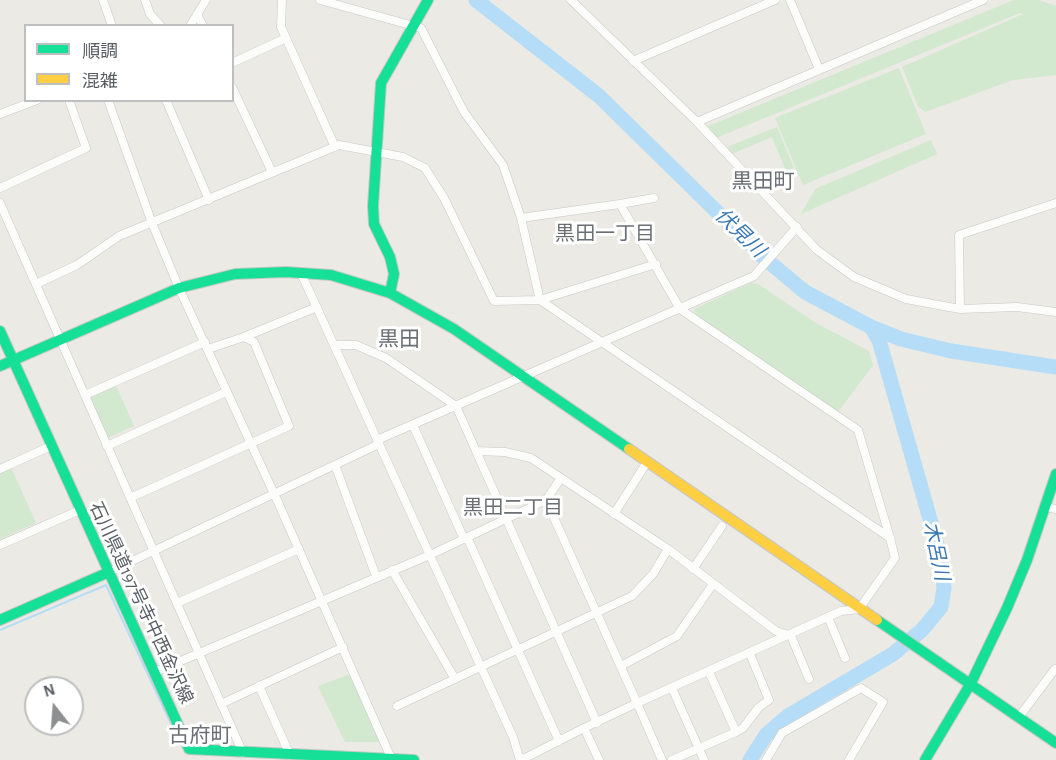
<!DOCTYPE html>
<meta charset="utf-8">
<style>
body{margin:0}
#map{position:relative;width:1056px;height:760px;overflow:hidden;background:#ebeae4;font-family:"Alegreya Sans","Noto Sans JP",sans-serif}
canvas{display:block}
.legend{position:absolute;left:24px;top:24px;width:210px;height:78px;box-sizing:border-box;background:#fff;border:2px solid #bdbfc1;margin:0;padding:8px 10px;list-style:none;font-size:18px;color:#5a5e63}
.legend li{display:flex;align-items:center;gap:12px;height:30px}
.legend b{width:30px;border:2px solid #bdbfc1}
.north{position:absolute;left:24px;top:676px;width:60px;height:60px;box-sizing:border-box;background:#fff;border:2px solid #bdbfc1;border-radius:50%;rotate:343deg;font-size:16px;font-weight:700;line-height:24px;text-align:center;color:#5a5e63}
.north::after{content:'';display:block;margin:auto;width:21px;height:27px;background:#8d8f90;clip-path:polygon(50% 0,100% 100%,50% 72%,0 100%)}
</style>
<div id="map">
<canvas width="1056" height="760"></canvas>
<ul class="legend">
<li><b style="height:8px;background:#16e098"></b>順調</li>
<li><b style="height:8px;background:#ffcf43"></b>混雑</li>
</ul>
<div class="north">N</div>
</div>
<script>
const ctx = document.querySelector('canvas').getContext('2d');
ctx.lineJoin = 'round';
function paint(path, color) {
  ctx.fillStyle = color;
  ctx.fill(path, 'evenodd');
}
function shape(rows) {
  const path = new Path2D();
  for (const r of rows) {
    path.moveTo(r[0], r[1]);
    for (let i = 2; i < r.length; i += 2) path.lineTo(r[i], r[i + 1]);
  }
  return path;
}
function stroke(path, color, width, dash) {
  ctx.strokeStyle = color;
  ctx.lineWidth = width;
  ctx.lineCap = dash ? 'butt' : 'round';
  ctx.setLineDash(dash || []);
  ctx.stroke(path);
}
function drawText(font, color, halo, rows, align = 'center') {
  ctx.font = font + ' "Alegreya Sans","Noto Sans JP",sans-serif';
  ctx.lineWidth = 6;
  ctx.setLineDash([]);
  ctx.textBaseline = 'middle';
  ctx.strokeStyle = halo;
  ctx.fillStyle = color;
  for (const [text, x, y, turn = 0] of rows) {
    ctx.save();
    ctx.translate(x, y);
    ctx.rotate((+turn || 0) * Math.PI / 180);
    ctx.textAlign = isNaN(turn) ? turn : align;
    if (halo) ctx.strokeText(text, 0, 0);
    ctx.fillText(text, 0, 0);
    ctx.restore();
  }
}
const green = shape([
 [1014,0,1039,0,1056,6,1056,75,1013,80,925,112,918,106,902,67,1023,14,1020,13,716,138,706,127],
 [899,68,926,134,803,185,775,118],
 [777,127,794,168,786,171,772,137,732,154,727,147],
 [931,140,937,154,801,214,815,189],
 [751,283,758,284,816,323,869,351,873,365,838,412,696,315,694,309],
 [114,381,134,426,107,438,88,393],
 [10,465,36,523,0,539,0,469],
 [351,674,380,742,345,742,318,686]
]);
const stream = shape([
 [0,630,106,585,180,743]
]);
const river = shape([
 [476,0,599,96,762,256,805,292,871,327,901,339,951,351,1056,367],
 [750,760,766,735,788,716,893,654,922,630,941,607,944,588,941,558,879,340,871,327]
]);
const street = shape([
 [103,0,112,26],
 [145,0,150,14,161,26],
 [282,0,281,27,335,147],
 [320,0,421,28,464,112,503,165,521,218,540,300,890,538],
 [571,0,697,122,983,0],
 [790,0,819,69],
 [197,14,203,26],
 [190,26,206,0],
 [633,61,775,0],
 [232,63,286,38],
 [232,87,272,172],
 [108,100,152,223,179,288,277,500,392,760],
 [166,100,209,200],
 [0,114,37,100],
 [697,122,817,250,854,277,906,299,960,309,1017,307,1056,312],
 [0,188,86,148,69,100],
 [0,203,243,753],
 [620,204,654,198],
 [521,218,620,204,680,309,858,430,890,538,895,558,859,609,841,611,637,703,662,760],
 [301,273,513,737,520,760],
 [36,284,77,265,119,236,339,145,403,157,425,168,444,198,494,301,540,300,656,264],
 [960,309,959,235,1056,203],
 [244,337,317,307],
 [334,345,356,345,386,358,456,406,476,451,505,452,531,458,561,478,546,500,637,703,584,728,599,760],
 [85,395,205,342],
 [413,425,464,539],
 [377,440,754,276,797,227],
 [107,446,226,392],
 [476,451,597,723],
 [335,465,376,576],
 [0,469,51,446],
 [561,478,668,549,776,631,791,636],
 [130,498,289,426,254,342,244,337,208,349],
 [1046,507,1056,509],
 [614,514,647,462],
 [467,537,559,741],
 [0,545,80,510],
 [693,569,722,526],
 [392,570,455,679],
 [109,572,379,444],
 [177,603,299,549],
 [828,617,845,658],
 [791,636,809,679],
 [621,666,677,636,713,584],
 [155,672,432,554,546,500],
 [259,686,290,755],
 [672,688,704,760],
 [221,704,343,647],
 [397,706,632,596,653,574,668,549],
 [1019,717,1055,669],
 [736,732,743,728,759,707,769,700,750,654],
 [521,760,584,728],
 [672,760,736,732,709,672],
 [766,760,782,733,861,688,883,702,849,760]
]);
const fast = shape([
 [390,293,394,274,390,257,374,224,373,206,381,83,428,0],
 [0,331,189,749,414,760],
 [0,366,179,288,235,274,286,272,331,275,390,293,454,329,629,449],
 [0,620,109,572],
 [877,620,1056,743],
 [925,760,971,683,1007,608,1027,560,1056,474]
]);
const slow = shape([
 [629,449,877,620]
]);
const streetNames = [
 ["石川県道197号寺中西金沢線",141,603,65]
];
const waterNames = [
 ["伏見川",740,233,44],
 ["木呂川",936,551,78]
];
const neighbourhoodNames = [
 ["黒田一丁目",605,234],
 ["黒田二丁目",513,508]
];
const quarterNames = [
 ["黒田町",763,182],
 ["黒田",399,340],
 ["古府町",200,736]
];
paint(green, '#d2e8cf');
stroke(stream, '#b6ddf7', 2);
stroke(river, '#b6ddf7', 15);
stroke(street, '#c7c7c5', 9);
stroke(fast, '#c7c8c6', 12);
stroke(slow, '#c7c8c6', 12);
stroke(street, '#fcfcfb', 8);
stroke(fast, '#16e098', 10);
stroke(slow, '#ffcf43', 10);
drawText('18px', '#5a5e63', '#fff', streetNames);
drawText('italic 20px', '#3a77b5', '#fff', waterNames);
drawText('20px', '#6b7075', '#fff', neighbourhoodNames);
drawText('21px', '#6b7075', '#fff', quarterNames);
</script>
